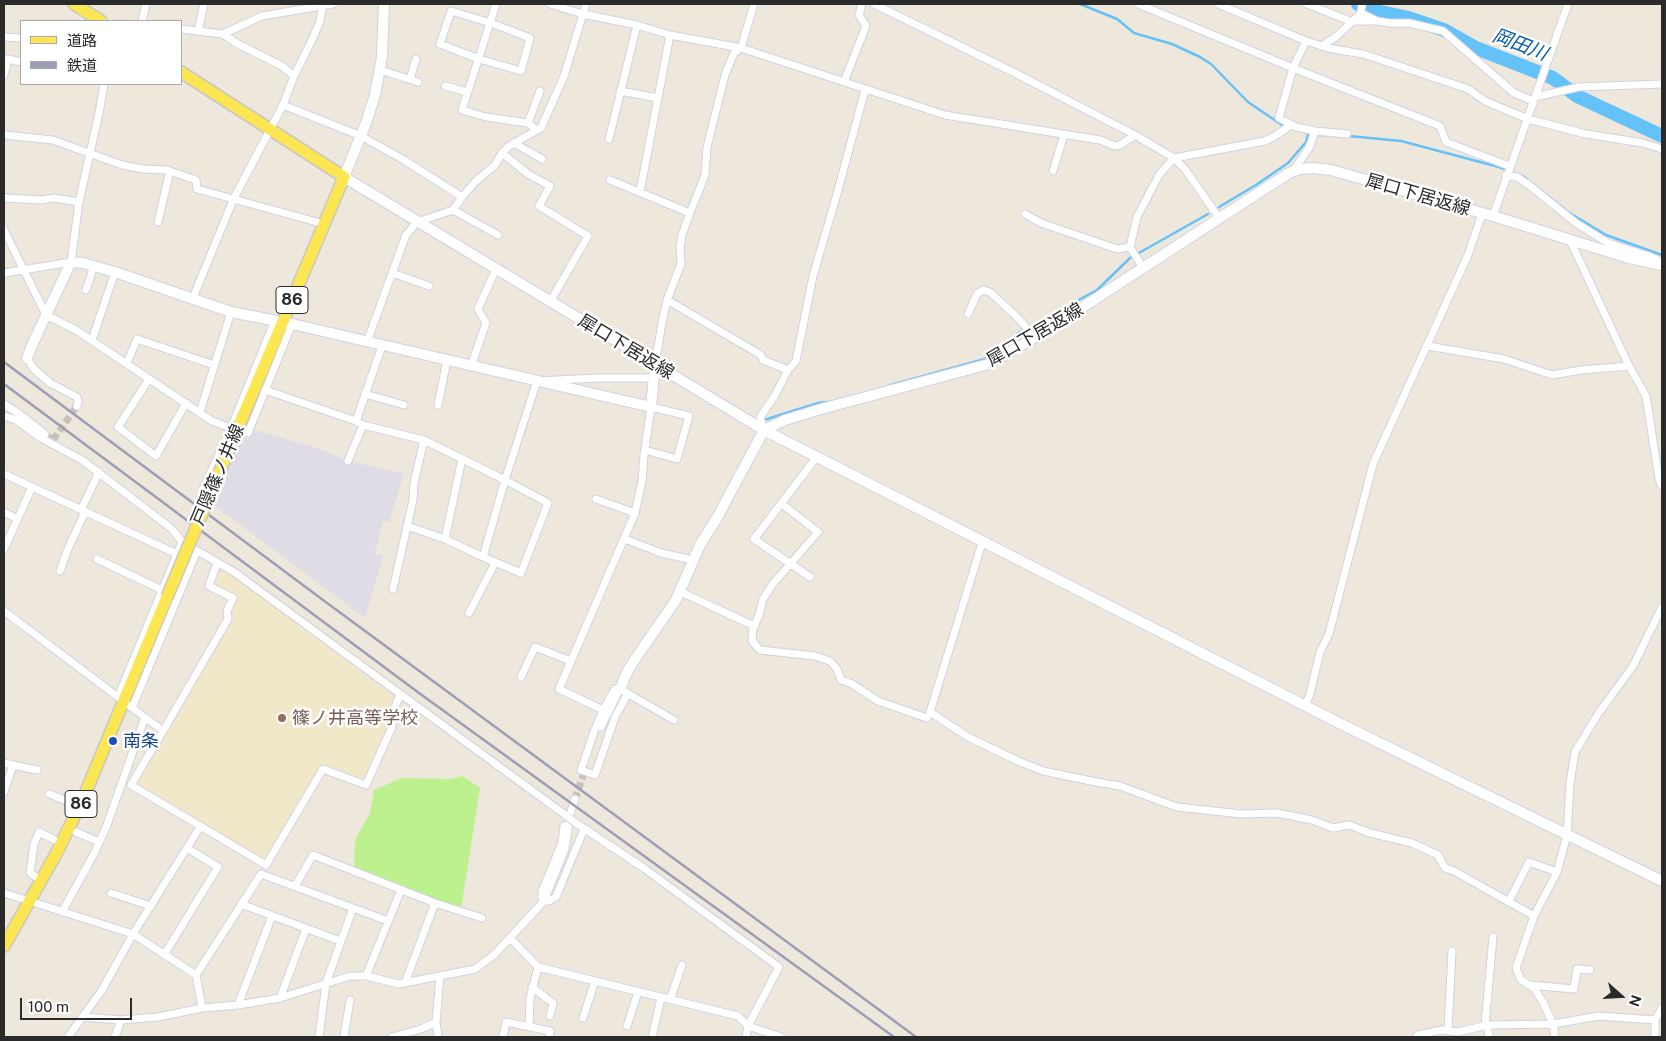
<!DOCTYPE html>
<meta charset="utf-8">
<style>
body{margin:0}
#map{position:relative;width:1666px;height:1041px;overflow:hidden;background:#eee7db;font-family:"Public Sans","Noto Sans JP",sans-serif}
canvas{display:block}
.frame{position:absolute;inset:0;border:5px solid #2a2a2a;pointer-events:none}
.legend{position:absolute;left:20px;top:20px;width:162px;height:65px;box-sizing:border-box;background:#fff;border:1px solid #aaa;margin:0;padding:6px 9px;list-style:none;font-size:15px;color:#2a2a2a}
.legend li{display:flex;align-items:center;gap:10px;height:25px}
.legend b{width:25px;border:1px solid #aaa}
.north{position:absolute;left:1596px;top:971px;width:50px;height:50px;-webkit-text-stroke:4px #fff;paint-order:stroke;rotate:109deg;font-size:14px;font-weight:700;line-height:20px;text-align:center;color:#2a2a2a}
.north::after{content:'';display:block;margin:auto;width:18px;height:22px;background:#2a2a2a;clip-path:polygon(50% 0,100% 100%,50% 72%,0 100%)}
.scale{position:absolute;left:20px;top:998px;width:112px;height:22px;box-sizing:border-box;border:2px solid #2a2a2a;border-top:0;padding-left:6px;font-size:15px;line-height:18px;white-space:nowrap;color:#2a2a2a;-webkit-text-stroke:4px #fff;paint-order:stroke}
</style>
<div id="map">
<canvas width="1666" height="1041"></canvas>
<div class="frame"></div>
<ul class="legend">
<li><b style="height:6px;background:#fce652"></b>道路</li>
<li><b style="height:6px;background:#9d9eb6"></b>鉄道</li>
</ul>
<div class="north">N</div>
<div class="scale">100 m</div>
</div>
<script>
const ctx = document.querySelector('canvas').getContext('2d');
ctx.lineJoin = 'round';
function paint(path, color) {
  ctx.fillStyle = color;
  ctx.fill(path, 'evenodd');
}
function shape(rows) {
  const path = new Path2D();
  for (const r of rows) {
    path.moveTo(r[0], r[1]);
    for (let i = 2; i < r.length; i += 2) path.lineTo(r[i], r[i + 1]);
  }
  return path;
}
function stroke(path, color, width, dash) {
  ctx.strokeStyle = color;
  ctx.lineWidth = width;
  ctx.lineCap = dash ? 'butt' : 'round';
  ctx.setLineDash(dash || []);
  ctx.stroke(path);
}
function drawText(font, color, halo, rows, align = 'center') {
  ctx.font = font + ' "Public Sans","Noto Sans JP",sans-serif';
  ctx.lineWidth = 5;
  ctx.setLineDash([]);
  ctx.textBaseline = 'middle';
  ctx.strokeStyle = halo;
  ctx.fillStyle = color;
  for (const [text, x, y, turn = 0] of rows) {
    ctx.save();
    ctx.translate(x, y);
    ctx.rotate((+turn || 0) * Math.PI / 180);
    ctx.textAlign = isNaN(turn) ? turn : align;
    if (halo) ctx.strokeText(text, 0, 0);
    ctx.fillText(text, 0, 0);
    ctx.restore();
  }
}
const industrial = shape([
 [252,429,323,450,348,461,404,474,389,522,383,521,375,554,383,556,365,618,215,506,226,481,225,477,242,437,249,439]
]);
const education = shape([
 [220,569,224,570,393,696,395,699,390,726,365,782,322,766,267,861,263,862,137,785,135,781,232,618,229,609,235,597,214,587,213,583,214,578]
]);
const pitch = shape([
 [462,776,480,788,461,909,354,867,355,840,370,813,374,790,402,778,451,779]
]);
const stream = shape([
 [1080,4,1117,19,1134,33,1172,44,1200,57,1211,64,1248,102,1285,127],
 [1290,128,1314,135,1326,135],
 [1349,136,1401,141,1499,167,1524,177,1568,212,1606,235,1662,255],
 [1219,207,1256,185,1288,163,1306,142,1308,134],
 [1003,351,1018,333,1097,290,1130,258,1208,214],
 [891,385,992,357],
 [764,420,818,403,828,402]
]);
const river = shape([
 [1358,4,1371,10,1409,18,1444,30,1476,48,1553,78,1577,96,1662,136]
]);
const streetTunnel = shape([
 [45,434,53,440,77,406],
 [575,799,586,767]
]);
const street = shape([
 [496,4,462,110,486,117,528,123,537,130],
 [550,4,583,14,637,25,670,35,741,48,945,115,1100,140,1115,146,1120,145,1135,135],
 [874,4,1013,72,1135,135,1174,158,1185,169,1219,218],
 [1138,4,1293,68,1440,126,1446,142,1509,166],
 [1218,4,1306,41,1328,48,1363,54,1468,89,1485,101,1528,119,1586,134,1643,143,1662,149],
 [1307,4,1350,21,1373,21],
 [451,11,491,23,530,38,521,71,479,59,440,44,451,11],
 [1361,13,1377,21,1390,23,1409,23,1443,31,1514,93,1533,101],
 [142,21,146,4],
 [181,29,223,34,236,43,282,66,294,76],
 [198,31,204,4],
 [223,34,262,16,333,4],
 [4,37,21,38],
 [1306,41,1293,68,1279,118,1296,127,1315,131,1347,134],
 [1322,46,1337,36,1361,13,1362,4],
 [380,70,418,82],
 [4,75,8,59,21,62],
 [410,79,416,59],
 [844,82,866,26,859,15,862,4],
 [445,86,467,92],
 [620,91,658,98],
 [1535,97,1579,87,1662,84],
 [283,105,361,136,404,160,462,197],
 [528,123,540,91],
 [4,135,53,140,122,165,143,169,167,170,196,180,197,189,324,224],
 [609,139,637,25],
 [514,143,542,159],
 [502,153,528,174,550,186,539,206,588,236,550,302],
 [1053,171,1064,135],
 [1293,171,1309,148,1315,131],
 [1506,175,1517,177,1529,185,1576,223,1608,243,1649,256,1661,262],
 [610,180,690,213,682,235,680,247,681,264,667,300,662,323,655,365],
 [640,192,670,35],
 [4,198,41,200,54,198,79,202],
 [453,210,498,235],
 [690,213,705,175,707,147,725,75,734,53,741,48,754,4],
 [1025,214,1041,223,1117,249,1130,247],
 [1493,216,1568,4],
 [158,222,170,171],
 [4,230,46,315,76,330,212,421,231,428,248,433,292,324],
 [1570,240,1629,366,1646,396,1659,479,1662,486],
 [1143,268,1130,247,1137,217,1159,175,1174,158,1265,141,1275,136,1291,125],
 [4,273,71,262,79,202,99,113,104,84],
 [392,273,429,286],
 [86,290,94,266],
 [192,300,234,198,283,105,294,76,312,40,320,21,323,4],
 [667,300,761,355,763,360,788,370],
 [968,314,977,294,983,290,990,292,1019,319,1035,338],
 [92,340,115,272],
 [367,342,406,235,417,222,453,210,462,197,475,182,495,165,502,153,509,146,541,128,564,76,586,4],
 [1428,346,1504,359,1552,375,1581,370,1629,366],
 [27,358,34,369,50,383,77,397,78,402,77,406],
 [127,363,137,339,214,365],
 [471,366,486,323,478,309,496,269],
 [149,379,118,427,156,456,186,403],
 [265,390,356,421,363,425,424,440,505,480,548,503,521,573,483,557,505,480,537,381,597,378,654,378],
 [365,394,404,405],
 [4,404,22,416,45,434],
 [438,405,447,360],
 [200,412,231,312],
 [4,416,16,420,39,437,82,460,163,522,172,529,182,542,234,572,568,817],
 [356,421,382,346],
 [764,430,760,417,774,397,788,370,796,361,813,276,837,194,865,90],
 [348,461,363,425],
 [4,474,177,554],
 [203,489,231,428,275,320],
 [596,499,635,513],
 [782,504,818,532,772,585,763,599,759,615,753,629,752,641,760,650,815,656,830,661,837,669,841,680,852,684,878,701,927,718],
 [81,510,99,472],
 [4,512,17,519],
 [407,526,445,539,483,557],
 [445,539,462,459],
 [625,539,661,553,693,560],
 [982,543,930,712,968,737,1018,761,1043,771,1096,782,1120,786,1177,807,1241,814,1277,813,1312,820,1333,828,1349,825,1370,833,1412,843,1438,855,1445,868,1454,871,1534,916],
 [4,549,32,487],
 [97,559,162,590],
 [60,571,67,551,85,512],
 [810,577,754,539,816,458],
 [393,589,413,500,414,483,424,440],
 [681,592,754,626],
 [4,611,163,731,131,785,266,865,323,769,366,785,392,727,396,704,400,695],
 [469,613,495,563],
 [521,677,535,647,571,661],
 [628,693,615,717,595,775,581,770,594,732,603,710,615,689,620,689,674,720],
 [118,697,182,542],
 [1305,706,1310,694,1320,652,1329,634,1373,464,1468,255,1482,214],
 [132,708,197,551],
 [603,710,559,689,635,513,642,481,644,455,651,407,689,416,677,459,645,450],
 [601,727,620,689],
 [163,731,228,619,227,611,233,598,209,586,217,563],
 [4,763,13,765,4,792],
 [13,765,37,770],
 [49,794,80,806],
 [576,823,645,869,779,967,748,1026,746,1037],
 [564,826,562,843,542,891,542,898,544,901,549,901,556,897,584,829],
 [76,832,99,842],
 [41,880,30,873,34,844,39,832,55,840],
 [295,886,313,855,435,903,482,918],
 [4,893,133,934,196,975,202,1008],
 [111,893,151,906],
 [1509,901,1529,862,1557,872],
 [241,904,340,941],
 [62,912,95,852,107,825,145,717],
 [510,938,538,967,738,1016,748,1026,781,1037],
 [164,955,218,867,187,848],
 [196,975,261,874,388,921],
 [366,976,401,890],
 [405,983,435,903],
 [1530,985,1574,989,1577,969,1590,970],
 [532,987,553,1003,550,1016],
 [280,998,306,929],
 [670,1000,682,965],
 [238,1005,272,916],
 [82,1017,121,1020,158,1017,202,1008,238,1005,280,998,350,976,366,976,399,984,475,969,494,955,544,901,565,849,571,811,575,799],
 [583,1018,595,981],
 [1655,1020,1655,1037],
 [1485,1025,1493,937],
 [1487,1025,1489,1037],
 [627,1026,638,992],
 [529,1027,530,998,538,967],
 [1448,1030,1452,951],
 [68,1037,102,990,133,934,200,827],
 [115,1037,121,1020],
 [319,1037,326,983,353,908],
 [344,1037,350,1000],
 [392,1037,421,1029,436,1022],
 [438,1037,436,1022,440,976],
 [503,1037,506,1022,550,1031,549,1037],
 [652,1037,661,998],
 [1416,1037,1418,1035,1441,1030,1458,1032,1487,1025,1553,1024,1599,1016,1655,1020,1662,1008],
 [1555,1037,1553,1024,1543,1002,1534,988,1521,980,1516,968,1534,916,1557,872,1567,835,1570,783,1575,752,1598,714,1633,666,1662,607]
]);
const secondary = shape([
 [384,4,382,57,375,95,366,123,344,177,764,430,785,420,821,409,989,364,1049,329,1289,173,1300,169,1313,168,1331,170,1493,216,1629,258,1662,265],
 [27,358,33,343,71,262,83,263,115,272,231,312,292,324,651,407,655,365],
 [620,689,628,670,642,649,676,600,700,545,718,516,764,430,1341,724,1662,881]
]);
const primary = shape([
 [74,4,101,21],
 [181,72,344,177,240,423],
 [4,946,56,854,82,801,167,597]
]);
const rail = shape([
 [4,362,323,600,916,1037],
 [4,384,419,693,894,1037]
]);
const streetBridge = shape([
 [568,817,576,823]
]);
const primaryBridge = shape([
 [167,597,240,423]
]);
const markers = [
 [282,718,5,"#8d6e63"],
 [113,741,5,"#1a4fb4"]
];
const shields = [
 [292,300,32],
 [81,804,32]
];
const shieldNames = [
 ["86",292,300],
 ["86",81,804]
];
const streetNames = [
 ["犀口下居返線",1418,195,16],
 ["犀口下居返線",1035,335,-30],
 ["犀口下居返線",626,347,31],
 ["戸隠篠ノ井線",218,475,-67]
];
const educationNames = [
 ["篠ノ井高等学校",292,718]
];
const transitNames = [
 ["南条",123,741]
];
const waterNames = [
 ["岡田川",1520,45,21]
];
paint(industrial, '#e0dce5');
paint(education, '#f1e8c9');
paint(pitch, '#bcf18e');
stroke(stream, '#65c2f8', 2.5);
stroke(river, '#65c2f8', 14);
stroke(streetTunnel, '#c7c1b8', 7, [7, 3.5]);
stroke(street, '#d0d2e4', 9);
stroke(secondary, '#d0d2e4', 12);
stroke(primary, '#c8c8c8', 14);
stroke(street, '#fff', 7);
stroke(secondary, '#fff', 10);
stroke(primary, '#fce652', 11);
stroke(rail, '#9d9eb6', 2.5);
stroke(streetBridge, '#d0d2e4', 9, []);
stroke(primaryBridge, '#c8c8c8', 14, []);
stroke(streetBridge, '#fff', 7);
stroke(primaryBridge, '#fce652', 11);
for (const [x, y, r, color] of markers) {
  const dot = new Path2D();
  dot.arc(x, y, r, 0, 2 * Math.PI);
  ctx.fillStyle = color;
  ctx.fill(dot);
  stroke(dot, '#fff', 2);
}
for (const [x, y, w] of shields) {
  const box = new Path2D();
  box.roundRect(x - w / 2, y - 13.5, w, 27, 4);
  ctx.fillStyle = '#fff';
  ctx.fill(box);
  stroke(box, '#2a2a2a', 1);
}
drawText('bold 16px', '#2a2a2a', null, shieldNames);
drawText('18px', '#2a2a2a', '#fff', streetNames);
drawText('18px', '#785e54', '#fff', educationNames, 'left');
drawText('18px', '#164399', '#fff', transitNames, 'left');
drawText('italic 19px', '#025da6', '#fff', waterNames);
</script>
